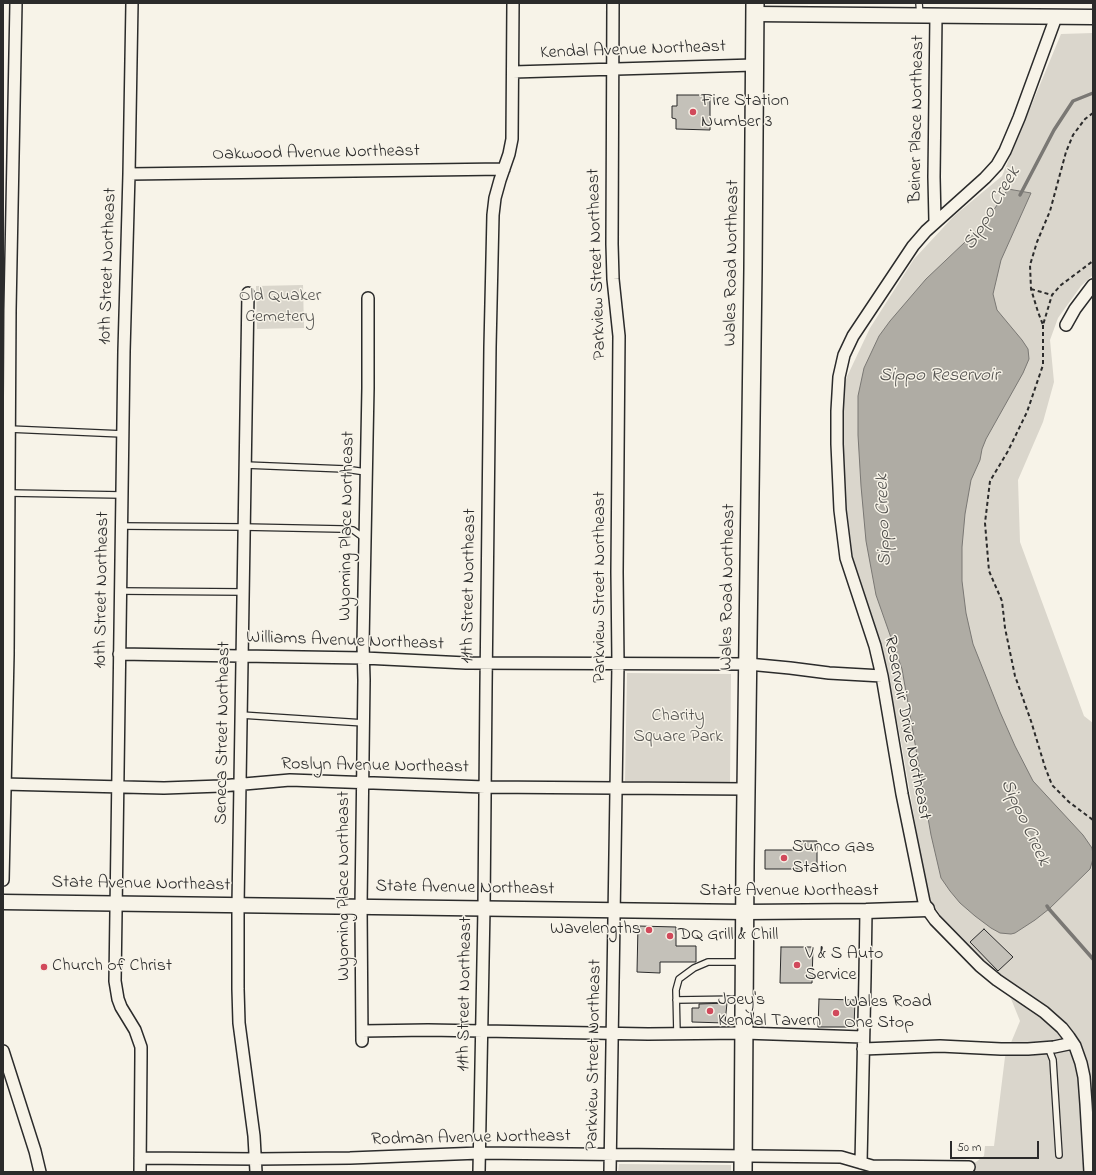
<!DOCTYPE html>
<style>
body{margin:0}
#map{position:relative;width:1096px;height:1175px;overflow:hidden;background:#f7f3e8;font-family:"Indie Flower",sans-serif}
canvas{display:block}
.frame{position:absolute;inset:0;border:4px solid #2b2b2b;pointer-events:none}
.scale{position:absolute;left:950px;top:1141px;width:89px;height:18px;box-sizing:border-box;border:2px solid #2b2b2b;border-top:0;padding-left:5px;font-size:12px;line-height:14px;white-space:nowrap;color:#2b2b2b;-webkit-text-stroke:3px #f7f3e8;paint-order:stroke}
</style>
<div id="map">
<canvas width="1096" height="1175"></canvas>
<div class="frame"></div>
<div class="scale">50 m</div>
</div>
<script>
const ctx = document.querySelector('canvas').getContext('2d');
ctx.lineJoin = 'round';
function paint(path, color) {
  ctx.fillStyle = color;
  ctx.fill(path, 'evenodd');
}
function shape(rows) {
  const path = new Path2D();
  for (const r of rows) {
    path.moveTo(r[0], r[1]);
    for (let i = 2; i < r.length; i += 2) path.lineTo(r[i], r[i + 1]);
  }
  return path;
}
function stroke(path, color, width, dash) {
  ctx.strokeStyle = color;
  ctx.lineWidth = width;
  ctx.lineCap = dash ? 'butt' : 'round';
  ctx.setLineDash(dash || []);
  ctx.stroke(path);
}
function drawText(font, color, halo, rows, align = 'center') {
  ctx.font = font + ' "Indie Flower",sans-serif';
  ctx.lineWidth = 3;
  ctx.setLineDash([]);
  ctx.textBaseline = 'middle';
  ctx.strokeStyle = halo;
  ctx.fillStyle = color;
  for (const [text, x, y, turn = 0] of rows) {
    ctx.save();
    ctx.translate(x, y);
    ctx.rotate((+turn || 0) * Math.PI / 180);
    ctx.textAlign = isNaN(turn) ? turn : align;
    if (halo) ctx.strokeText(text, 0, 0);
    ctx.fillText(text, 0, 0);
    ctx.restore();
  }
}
const green = shape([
 [1093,33,1093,275,1081,286,1058,318,1050,340,1054,382,1043,422,1018,480,1020,542,1084,716,1093,723,1093,1172,969,1172,969,1167,984,1156,985,1146,994,1146,1005,1057,1020,1021,1003,979,941,916,928,897,901,741,883,655,860,590,852,563,846,516,842,448,844,383,870,328,914,259,954,216,1002,176,1061,34],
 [303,285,304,328,257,329,256,286],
 [627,673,731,674,730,783,625,781],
 [619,1164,731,1165,731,1172,618,1172]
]);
const water = shape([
 [1008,189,1031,193,1001,260,993,294,997,310,1022,340,1028,349,1029,359,1023,373,986,439,982,449,980,460,971,480,965,514,962,547,962,581,966,613,973,644,1000,712,1015,746,1033,781,1083,835,1092,848,1093,854,1093,859,1090,869,1049,909,1035,920,1015,933,1011,934,1000,933,991,928,975,916,960,903,950,891,941,878,931,835,902,669,876,595,866,541,861,486,858,435,858,396,864,368,879,336,890,321,926,279,984,224,1008,189]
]);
const stream = shape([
 [1020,195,1054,130,1073,101,1093,93],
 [1047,906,1049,909,1093,959]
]);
const building = shape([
 [677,95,710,95,710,130,676,129,676,119,672,118,672,106,677,106,677,95],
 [801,841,817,841,817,869,765,869,765,850,801,850,801,841],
 [638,926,676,927,676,946,696,946,696,962,660,962,660,973,637,972,638,926],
 [984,929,1013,957,998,971,970,942,984,929],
 [781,947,813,947,812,983,780,983,781,947],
 [819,999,855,1000,854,1027,818,1027,819,999],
 [727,1003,725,1023,692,1022,692,1008,699,1008,699,1004,727,1003]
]);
const path = shape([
 [1093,113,1085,119,1073,135,1066,152,1050,211,1037,242,1030,265,1031,289,1038,312,1043,325,1052,295,1061,285,1093,261],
 [1031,289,1052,295],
 [1043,325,1043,365,1027,412,1008,451,990,481,985,523,989,571,1002,601,1005,628,1015,676,1031,721,1045,767,1052,785,1069,802,1093,820],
 [1093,995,1093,997]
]);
const service = shape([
 [919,3,920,15],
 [9,429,123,434],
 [245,465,345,469,366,472],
 [9,493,122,495],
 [122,526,243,527,342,529,353,530,364,538],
 [120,591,243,592],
 [241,715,364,723],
 [676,1000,742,999],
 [677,1034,676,990,679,979,694,968,708,962,743,962],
 [1048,1047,1053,1060,1059,1155]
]);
const minor = shape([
 [132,3,129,174,124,351,115,981,118,999,121,1007,135,1030,141,1047,141,1056,140,1172],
 [1056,17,1019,118,1005,151,997,165,985,178,926,231,913,246,853,336,844,355,839,377,837,411,837,444,840,510,846,558,875,646,882,676,902,794,924,902,927,909,935,920,980,966,997,980,1044,1012,1062,1028,1069,1037,1075,1046,1081,1063,1084,1077,1086,1104,1090,1172],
 [513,72,754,65],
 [129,174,504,169],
 [935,222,934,177,936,16],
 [248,293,238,905,238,989,239,1023,254,1136,256,1172],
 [1066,325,1075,309,1093,285],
 [119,654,364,658,466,663,748,664,790,668,829,673,882,676],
 [3,784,164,788,221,786,290,780,485,787,746,789],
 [3,880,8,655,10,310,16,3],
 [362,1031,428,1030,648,1034,744,1033,863,1037],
 [362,1041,361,906,364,680,363,644,364,591,368,388,368,298],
 [863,1049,940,1046,1001,1049,1028,1049,1054,1047,1073,1043],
 [3,1051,35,1151,40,1172],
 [140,1158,256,1159,350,1158,480,1153,841,1157,872,1166,969,1167],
 [861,1163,865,976,866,911],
 [479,1172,484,908,486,687,490,347,493,215,495,198,500,180,509,154,512,139,513,3],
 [610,1172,618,664,617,572,619,336,613,279,612,244,613,3]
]);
const tertiary = shape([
 [755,14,1093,17],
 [3,902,745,912,866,911,927,909]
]);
const primary = shape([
 [743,1172,745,865,753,269,755,3]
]);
const markers = [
 [693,112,4,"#d1495b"],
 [784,858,4,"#d1495b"],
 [649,930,4,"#d1495b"],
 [670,936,4,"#d1495b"],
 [797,965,4,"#d1495b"],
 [44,967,4,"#d1495b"],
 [710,1011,4,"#d1495b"],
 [836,1013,4,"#d1495b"]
];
const streetNames = [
 ["Kendal Avenue Northeast",633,51,-2],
 ["Beiner Place Northeast",918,119,-89],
 ["Oakwood Avenue Northeast",316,154,-1],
 ["Wales Road Northeast",733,263,-89],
 ["Parkview Street Northeast",598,264,-92],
 ["10th Street Northeast",109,266,-88],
 ["Wyoming Place Northeast",348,526,-89],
 ["11th Street Northeast",470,586,-89],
 ["Parkview Street Northeast",601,587,-90],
 ["Wales Road Northeast",729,587,-89],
 ["10th Street Northeast",103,590,-89],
 ["Williams Avenue Northeast",345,642,2],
 ["Reservoir Drive Northeast",906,728,79],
 ["Seneca Street Northeast",224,733,-89],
 ["Roslyn Avenue Northeast",375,767,1],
 ["State Avenue Northeast",141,885,1],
 ["Wyoming Place Northeast",345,886,-90],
 ["State Avenue Northeast",465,889,1],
 ["State Avenue Northeast",789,892],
 ["11th Street Northeast",466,994,-89],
 ["Parkview Street Northeast",595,1055,-89],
 ["Rodman Avenue Northeast",471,1139,-1]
];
const poiNames = [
 ["Fire Station",701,102],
 ["Number 3",701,123],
 ["Sunco Gas",792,848],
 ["Station",792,869],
 ["Wavelengths",641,930,"right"],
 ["DQ Grill & Chill",678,936],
 ["V & S Auto",805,955],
 ["Service",805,976],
 ["Church of Christ",52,967],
 ["Joey's",718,1001],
 ["Kendal Tavern",718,1022],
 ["Wales Road",844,1003],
 ["One Stop",844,1024]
];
const parkNames = [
 ["Old Quaker",280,297],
 ["Cemetery",280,318],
 ["Charity",678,717],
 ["Square Park",678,738]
];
const waterNames = [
 ["Sippo Creek",993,209,-59],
 ["Sippo Reservoir",939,377],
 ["Sippo Creek",885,520,-92],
 ["Sippo Creek",1024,823,65]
];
paint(green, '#dad6cc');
paint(water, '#afaca4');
stroke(water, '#7a7874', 1);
stroke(stream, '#7a7874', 3.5);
paint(building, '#c4c1b9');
stroke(building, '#2b2b2b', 1);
stroke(service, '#2b2b2b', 8);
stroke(minor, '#2b2b2b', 14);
stroke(tertiary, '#2b2b2b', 17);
stroke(primary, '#2b2b2b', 20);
stroke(path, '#2b2b2b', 2, [4, 3]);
stroke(service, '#f7f3e8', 5.5);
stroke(minor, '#f7f3e8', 11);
stroke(tertiary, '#f7f3e8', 14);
stroke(primary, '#f7f3e8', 17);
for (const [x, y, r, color] of markers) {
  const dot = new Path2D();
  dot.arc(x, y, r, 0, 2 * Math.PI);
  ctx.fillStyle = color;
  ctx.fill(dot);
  stroke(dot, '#f7f3e8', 1.5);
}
drawText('18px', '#2b2b2b', '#f7f3e8', streetNames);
drawText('18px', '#2b2b2b', '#f7f3e8', poiNames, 'left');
drawText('18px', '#575653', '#f7f3e8', parkNames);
drawText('italic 19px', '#53524f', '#f7f3e8', waterNames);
</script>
